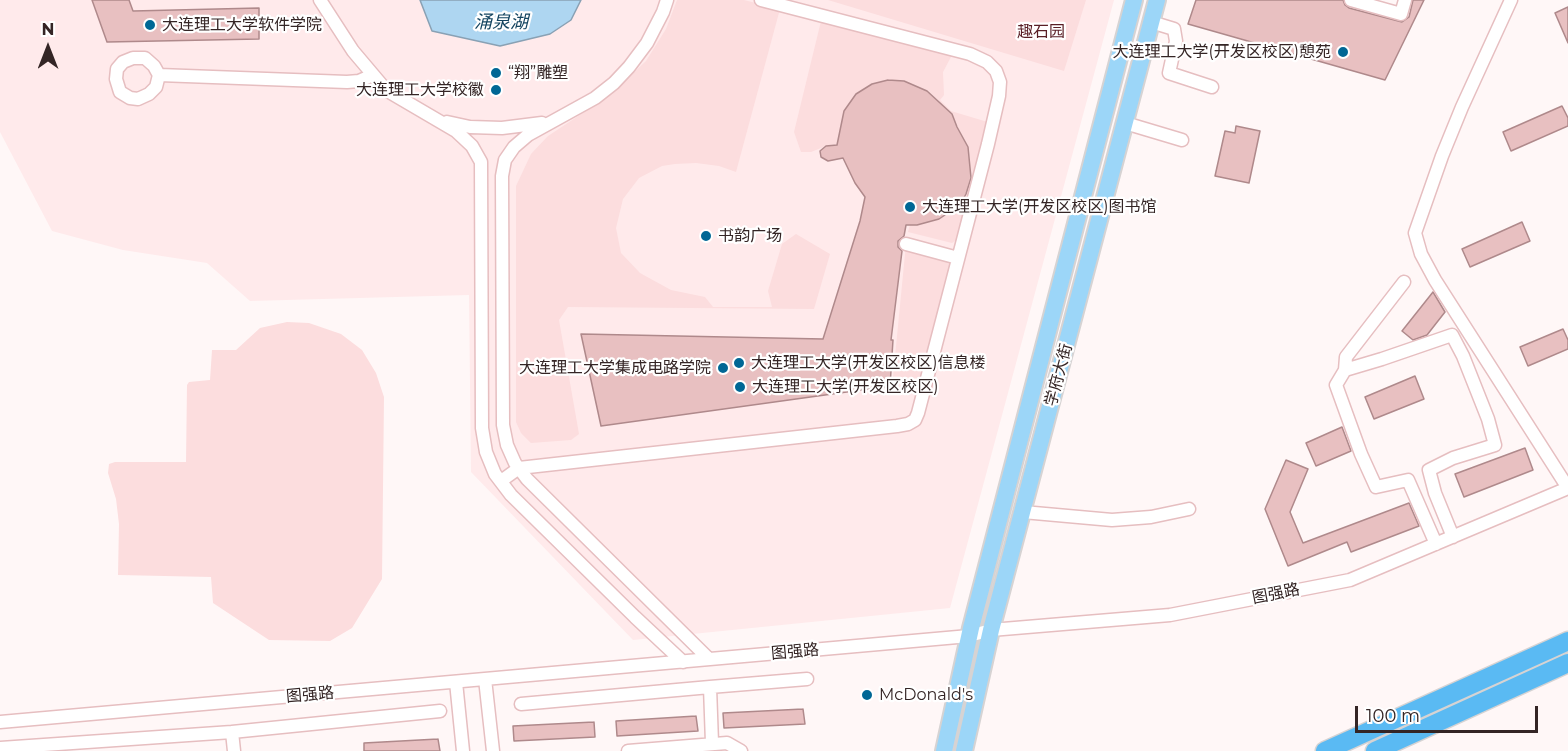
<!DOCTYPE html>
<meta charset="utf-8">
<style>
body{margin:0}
#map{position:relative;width:1568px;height:751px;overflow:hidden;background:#fff7f7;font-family:Montserrat,sans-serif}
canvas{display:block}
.north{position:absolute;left:18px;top:18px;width:60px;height:60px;-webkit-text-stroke:4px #fff;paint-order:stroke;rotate:0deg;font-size:16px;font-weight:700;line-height:24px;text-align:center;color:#342525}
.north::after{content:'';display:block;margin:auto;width:21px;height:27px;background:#342525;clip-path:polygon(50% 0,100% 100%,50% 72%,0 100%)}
.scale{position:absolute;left:1355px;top:706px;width:183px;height:27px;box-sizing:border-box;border:3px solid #342525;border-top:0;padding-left:8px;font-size:18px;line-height:21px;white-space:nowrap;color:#342525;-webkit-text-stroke:4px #fff;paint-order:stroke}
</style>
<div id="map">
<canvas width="1568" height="751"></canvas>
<div class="north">N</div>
<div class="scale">100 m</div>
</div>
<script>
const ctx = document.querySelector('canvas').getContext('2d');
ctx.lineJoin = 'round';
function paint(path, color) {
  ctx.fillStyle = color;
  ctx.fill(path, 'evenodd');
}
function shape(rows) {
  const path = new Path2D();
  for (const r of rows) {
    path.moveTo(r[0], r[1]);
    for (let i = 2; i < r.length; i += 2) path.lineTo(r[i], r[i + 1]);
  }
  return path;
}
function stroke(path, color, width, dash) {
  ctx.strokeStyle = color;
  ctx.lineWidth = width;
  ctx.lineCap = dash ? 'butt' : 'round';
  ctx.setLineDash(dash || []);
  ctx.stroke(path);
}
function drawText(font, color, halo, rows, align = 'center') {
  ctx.font = font + ' Montserrat,"Noto Sans SC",sans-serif';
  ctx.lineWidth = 4.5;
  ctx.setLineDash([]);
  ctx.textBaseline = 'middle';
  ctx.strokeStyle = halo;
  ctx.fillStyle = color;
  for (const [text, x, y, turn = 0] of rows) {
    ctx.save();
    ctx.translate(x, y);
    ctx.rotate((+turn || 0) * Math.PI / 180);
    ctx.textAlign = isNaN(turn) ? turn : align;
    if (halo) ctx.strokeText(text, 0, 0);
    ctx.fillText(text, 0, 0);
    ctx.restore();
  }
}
const built = shape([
 [0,0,1114,0,950,608,633,640,471,472,469,295,250,301,207,263,123,250,52,231,0,132]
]);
const green = shape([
 [677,0,744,0,780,9,736,172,719,166,696,163,675,164,662,166,639,178,623,199,616,228,621,253,640,273,671,290,705,297,713,307,772,307,768,291,782,244,796,234,830,254,814,309,568,307,559,320,579,434,571,440,531,443,521,433,516,422,516,186,531,154,548,136,598,103,625,81,646,61,666,29],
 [828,0,1086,0,1064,71],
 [822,17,952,55,943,72,944,95,940,100,951,111,991,123,958,239,952,243,908,232,910,225,917,225,939,219,960,205,971,180,968,147,957,127,952,114,927,91,888,80,872,84,856,94,844,116,837,145,826,146,811,152,801,152,794,132],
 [906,244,953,263,923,378,893,377],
 [287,322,309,323,341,334,362,350,376,373,384,397,382,579,352,628,330,641,269,640,213,603,211,577,118,575,119,524,116,499,108,473,109,464,115,462,186,462,187,385,189,382,210,380,212,350,236,350,260,328]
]);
const water = shape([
 [420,0,581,0,571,20,550,34,500,46,432,31,420,0]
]);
const building = shape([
 [92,0,129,0,133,11,259,8,259,39,107,42,92,0],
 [1196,0,1343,0,1345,5,1349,8,1402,22,1409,17,1413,0,1424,0,1385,80,1188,24,1196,0],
 [1568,7,1568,43,1555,13,1568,7],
 [888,80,904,81,927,91,952,114,957,127,968,147,971,178,966,194,960,205,939,219,917,225,906,225,904,236,898,241,898,247,902,251,891,340,893,340,890,386,601,426,581,334,823,339,860,221,865,197,855,183,843,158,828,161,821,157,820,151,826,146,837,145,844,111,856,94,872,84,888,80],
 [1562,106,1568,118,1568,126,1511,151,1503,132,1562,106],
 [1236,126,1260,131,1249,183,1215,176,1225,131,1235,133,1236,126],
 [1522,222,1530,241,1470,267,1462,249,1522,222],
 [1433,292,1445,312,1427,335,1413,340,1402,331,1433,292],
 [1563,329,1568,340,1568,349,1528,366,1520,347,1563,329],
 [1415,376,1424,399,1374,419,1365,397,1415,376],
 [1342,427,1351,451,1316,466,1306,443,1342,427],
 [1525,448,1533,470,1464,497,1455,474,1525,448],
 [1286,460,1308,469,1290,512,1303,543,1409,503,1419,526,1351,552,1347,542,1288,566,1265,509,1286,460],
 [803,709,805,724,724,728,723,713,803,709],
 [696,716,698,731,617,736,616,721,696,716],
 [594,722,595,737,514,741,513,726,594,722],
 [438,739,440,751,364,751,364,743,438,739]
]);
const minor = shape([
 [320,0,353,51,386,90,456,131,472,146,481,162,482,428,486,452,495,474,511,495,635,617,683,662],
 [667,0,663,12,647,43,629,67,614,83,595,98,528,135,514,147,505,160,502,176,503,425,507,445,515,463,527,479,709,659],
 [1351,0,1401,14,1405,0],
 [1511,0,1462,107,1442,156,1415,233,1421,254,1435,280,1568,488],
 [1151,22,1174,29,1176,41,1169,73,1212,87],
 [159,75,156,87,149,94,138,99,130,98,120,92,116,79,117,69,123,62,133,58,145,58,154,66,159,75,347,82,359,81,373,75],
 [447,122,470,127,502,128,542,123],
 [1125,123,1182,140],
 [906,244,958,258],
 [1345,370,1346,357,1404,282],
 [501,481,519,468,897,426,908,424,915,420,918,413,988,144,999,96,1000,82,996,71,987,62,970,54,761,0],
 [1023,512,1112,520,1151,517,1189,509],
 [1436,544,1408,480,1376,487,1361,454,1336,385,1345,370,1382,359,1452,335,1463,356,1488,419,1495,445,1453,458,1429,470,1435,493,1453,537],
 [485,679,493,751],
 [456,682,463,751],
 [710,687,807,679],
 [521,704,710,687,712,743],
 [0,722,969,636,991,630,1170,615,1350,580,1568,488],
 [232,732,234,751],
 [0,748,232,732,440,711],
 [628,751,727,743,741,751]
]);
const major = shape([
 [944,751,971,628,1134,0],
 [964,751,991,630,1157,0]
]);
const highway = shape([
 [1325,751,1568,641],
 [1375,751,1568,663]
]);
const markers = [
 [150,25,6,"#006795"],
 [1343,52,6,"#006795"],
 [496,73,6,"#006795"],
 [496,90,6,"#006795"],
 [910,207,6,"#006795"],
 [706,236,6,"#006795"],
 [739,363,6,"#006795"],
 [723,368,6,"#006795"],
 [740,387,6,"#006795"],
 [867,695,6,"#006795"]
];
const poiNames = [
 ["大连理工大学软件学院",162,25],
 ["大连理工大学(开发区校区)憩苑",1331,52,"right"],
 ["“翔”雕塑",508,73],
 ["大连理工大学校徽",484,90,"right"],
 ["大连理工大学(开发区校区)图书馆",922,207],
 ["书韵广场",718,236],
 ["大连理工大学(开发区校区)信息楼",751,363],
 ["大连理工大学集成电路学院",711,368,"right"],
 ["大连理工大学(开发区校区)",752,387],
 ["McDonald's",879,695]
];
const parkNames = [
 ["趣石园",1041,32]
];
const streetNames = [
 ["学府大街",1059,375,-75],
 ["图强路",1276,594,-11],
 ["图强路",795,652,-5],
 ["图强路",310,695,-5]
];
const waterNames = [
 ["涌泉湖",501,23]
];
paint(built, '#ffeaeb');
paint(green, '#fcddde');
paint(water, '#aed6f1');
stroke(water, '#89a1b4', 1.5);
paint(building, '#e8c0c1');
stroke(building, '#af898b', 1.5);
stroke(minor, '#e6bec0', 15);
stroke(major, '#d6d3d3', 20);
stroke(highway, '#d6d3d3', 21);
stroke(minor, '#fff', 12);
stroke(major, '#9cd6f8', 16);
stroke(highway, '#5abaf3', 18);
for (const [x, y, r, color] of markers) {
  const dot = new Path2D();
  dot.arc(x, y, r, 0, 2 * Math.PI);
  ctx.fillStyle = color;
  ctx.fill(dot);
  stroke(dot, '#fff', 2);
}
drawText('16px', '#342525', '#fff', poiNames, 'left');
drawText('16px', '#591e25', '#fff', parkNames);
drawText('16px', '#342525', '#fff', streetNames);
drawText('italic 18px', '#134460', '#fff', waterNames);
</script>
